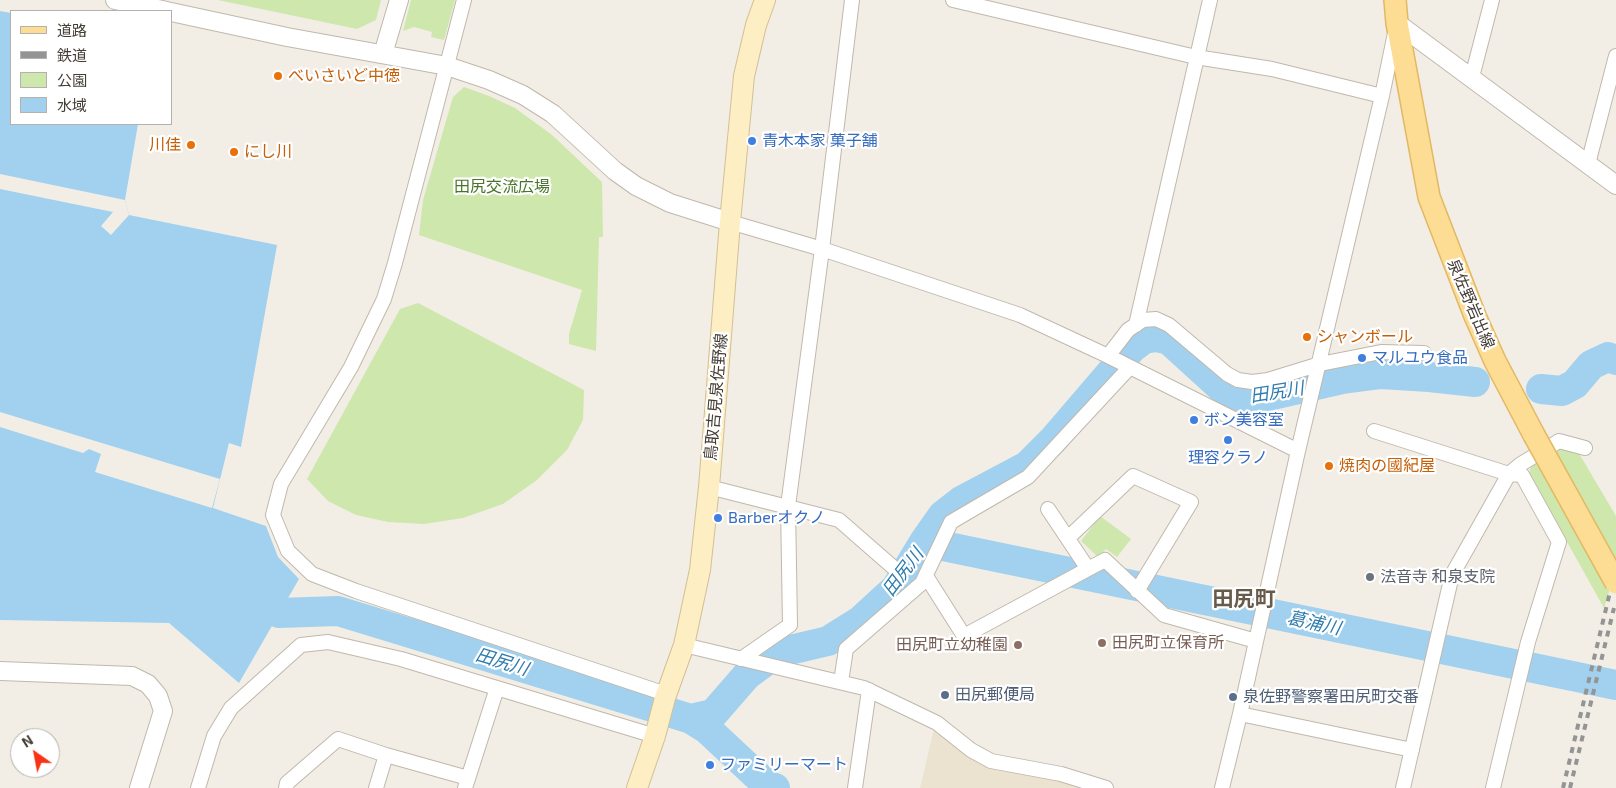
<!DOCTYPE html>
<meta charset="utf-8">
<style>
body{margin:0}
#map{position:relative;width:1616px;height:788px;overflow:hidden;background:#f2eee5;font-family:"Exo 2","Noto Sans JP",sans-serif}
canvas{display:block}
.legend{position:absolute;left:10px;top:10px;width:162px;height:115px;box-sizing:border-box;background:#fff;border:1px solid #b4b2ae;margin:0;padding:6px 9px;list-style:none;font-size:15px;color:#443e35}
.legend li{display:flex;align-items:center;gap:10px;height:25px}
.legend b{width:25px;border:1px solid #b4b2ae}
.north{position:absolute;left:10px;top:728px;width:50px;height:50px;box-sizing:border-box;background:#fff;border:1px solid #b4b2ae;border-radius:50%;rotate:327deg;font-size:14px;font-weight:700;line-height:20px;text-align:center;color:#443e35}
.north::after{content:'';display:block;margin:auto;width:18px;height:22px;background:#f83216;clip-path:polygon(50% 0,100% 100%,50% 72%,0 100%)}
</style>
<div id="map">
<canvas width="1616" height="788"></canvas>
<ul class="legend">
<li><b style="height:6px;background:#fddc93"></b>道路</li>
<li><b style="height:6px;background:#949494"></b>鉄道</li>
<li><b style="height:14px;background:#cee7ad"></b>公園</li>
<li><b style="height:14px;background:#a1d1ef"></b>水域</li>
</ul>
<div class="north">N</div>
</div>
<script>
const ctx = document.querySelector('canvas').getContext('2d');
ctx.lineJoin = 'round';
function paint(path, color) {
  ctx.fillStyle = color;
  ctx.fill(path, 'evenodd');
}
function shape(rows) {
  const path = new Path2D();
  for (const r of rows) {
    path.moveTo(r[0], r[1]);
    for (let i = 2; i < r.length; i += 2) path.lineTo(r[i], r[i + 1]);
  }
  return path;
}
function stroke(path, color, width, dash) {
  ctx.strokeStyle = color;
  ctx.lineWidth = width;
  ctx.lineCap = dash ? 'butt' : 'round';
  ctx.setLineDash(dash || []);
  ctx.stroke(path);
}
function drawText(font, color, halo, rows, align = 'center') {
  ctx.font = font + ' "Exo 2","Noto Sans JP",sans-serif';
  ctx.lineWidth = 4.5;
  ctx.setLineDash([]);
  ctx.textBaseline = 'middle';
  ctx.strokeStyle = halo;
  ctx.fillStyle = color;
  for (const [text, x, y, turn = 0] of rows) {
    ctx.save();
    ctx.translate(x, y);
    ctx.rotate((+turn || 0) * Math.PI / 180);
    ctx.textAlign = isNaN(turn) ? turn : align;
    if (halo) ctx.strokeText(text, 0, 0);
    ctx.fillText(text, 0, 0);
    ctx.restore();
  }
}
const education = shape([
 [934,729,970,757,996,770,1059,779,1084,788,920,788]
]);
const green = shape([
 [218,0,381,0,376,20,357,29],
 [411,0,455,0,444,40,431,37,432,32,414,27,403,31],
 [464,87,489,96,515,108,533,121,552,135,602,182,603,237,599,237,596,351,569,344,569,334,582,290,419,235,423,200,453,97],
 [418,303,584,390,583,420,567,450,537,480,503,504,463,518,424,524,388,522,356,515,328,501,307,479,400,309],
 [1558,443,1577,450,1616,516,1616,569,1604,608,1529,474,1533,457],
 [1100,516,1131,539,1117,557,1106,549,1098,557,1081,541]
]);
const water = shape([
 [0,11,11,13,11,124,138,124,125,200,129,215,277,245,241,447,229,443,213,508,266,526,278,557,299,579,239,683,169,623,0,620]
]);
const pier = shape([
 [0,174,125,200,129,215,111,235,101,226,113,212,0,189],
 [0,412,220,479,212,508,95,472,101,454,89,449,83,453,0,427]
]);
const river = shape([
 [1541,389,1562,391,1575,384,1591,365,1608,357,1616,360],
 [924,542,1616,685],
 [279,613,338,611,691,719,713,714,747,675,777,653,828,641,860,621,896,588,924,542,943,515,961,501,1027,466,1054,439,1132,348,1144,339,1156,337,1169,340,1225,391,1241,397,1260,398,1343,379,1381,374,1429,377,1475,382],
 [691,719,707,729,767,785,775,788]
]);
const minor = shape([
 [464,0,395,263,384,299,351,367,281,484,273,515,288,551,312,574,356,591,666,694],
 [953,0,1196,57,1272,69,1382,96],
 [1472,77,1492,0],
 [1588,164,1616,56],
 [730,222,822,249,1020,315,1108,356,1298,451],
 [1136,325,1210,0],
 [1108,356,1128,330,1143,320,1156,319,1169,325,1227,374,1238,380,1252,382,1268,380,1320,364,1381,352,1424,353],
 [1374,431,1509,474,1522,475,1559,542,1528,642,1493,788],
 [709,487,839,520,894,568],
 [1048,509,1088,569,1105,560,1164,615,1256,641],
 [1068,538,1133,476,1191,502,1137,591],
 [926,576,964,636,1088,569],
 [684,645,864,688,937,723,971,750,991,761,1061,774,1106,788],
 [741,659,790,625,788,506,822,249,852,0],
 [841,682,846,649,922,583,951,522,1028,477,1130,367],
 [1240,714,1412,750],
 [198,788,214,736,231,708,301,645,328,642,401,659,655,736],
 [286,788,287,783,338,739,386,755,468,778],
 [376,788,386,755],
 [465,788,497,688],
 [855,788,869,690],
 [1222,788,1240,714,1298,451,1382,96,1395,33],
 [1403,788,1452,575,1509,474,1521,464,1559,441,1585,448]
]);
const tertiary = shape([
 [115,0,167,11],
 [171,12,287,37,447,66,489,80,523,95,553,114,615,171,636,186,670,203,730,222],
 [1397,23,1616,185],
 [383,54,399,0],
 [0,671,132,676,148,684,158,696,163,711,139,788]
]);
const secondary = shape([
 [637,788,655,736,665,698,684,645,700,570,709,487,730,222,744,76,756,25,765,0]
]);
const primary = shape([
 [1395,0,1397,23,1429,197,1475,316,1495,361,1534,435]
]);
const rail = shape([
 [1563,788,1616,567],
 [1570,788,1614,608]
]);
const primaryBridge = shape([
 [1534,435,1616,583]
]);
const markers = [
 [278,76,5,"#e8710a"],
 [752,141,5,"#3f7fe0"],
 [191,145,5,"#e8710a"],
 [234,152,5,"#e8710a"],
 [1307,337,5,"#e8710a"],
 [1362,358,5,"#3f7fe0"],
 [1194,420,5,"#3f7fe0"],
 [1228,440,5,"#3f7fe0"],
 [1329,466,5,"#e8710a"],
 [718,518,5,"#3f7fe0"],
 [1370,577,5,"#6b7280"],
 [1102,643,5,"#8d6e63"],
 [1018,645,5,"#8d6e63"],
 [945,695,5,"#5c6f8a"],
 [1233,697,5,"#5c6f8a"],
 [710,765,5,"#3f7fe0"]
];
const foodNames = [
 ["べいさいど中徳",288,76],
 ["川佳",181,145,"right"],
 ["にし川",244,152],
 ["シャンボール",1317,337],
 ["焼肉の國紀屋",1339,466]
];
const shopNames = [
 ["青木本家 菓子舗",762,141],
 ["マルユウ食品",1372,358],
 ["ボン美容室",1204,420],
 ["理容クラノ",1228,458,"center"],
 ["Barberオクノ",728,518],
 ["ファミリーマート",720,765]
];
const parkNames = [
 ["田尻交流広場",502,187]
];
const streetNames = [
 ["泉佐野岩出線",1471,304,67],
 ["鳥取吉見泉佐野線",716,397,-85]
];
const worshipNames = [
 ["法音寺 和泉支院",1380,577]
];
const educationNames = [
 ["田尻町立保育所",1112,643],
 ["田尻町立幼稚園",1008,645,"right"]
];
const serviceNames = [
 ["田尻郵便局",955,695],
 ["泉佐野警察署田尻町交番",1243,697]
];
const waterNames = [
 ["田尻川",1277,392,-9],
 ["田尻川",903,572,-53],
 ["葛浦川",1314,623,12],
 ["田尻川",502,662,17]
];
const districtNames = [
 ["田尻町",1244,599]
];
paint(education, '#ebe2cf');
paint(green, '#cee7ad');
paint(water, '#a1d1ef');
paint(pier, '#f2eee5');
stroke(river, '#a1d1ef', 30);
stroke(minor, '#c0b8ab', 16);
stroke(tertiary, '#c0b8ab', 20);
stroke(secondary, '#d2c095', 22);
stroke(primary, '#e2b863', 24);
stroke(minor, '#fff', 14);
stroke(tertiary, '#fff', 18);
stroke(secondary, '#feeec3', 20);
stroke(primary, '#fddc93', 21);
stroke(rail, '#949494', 4, [6, 6]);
stroke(primaryBridge, '#e2b863', 24, []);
stroke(primaryBridge, '#fddc93', 21);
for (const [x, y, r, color] of markers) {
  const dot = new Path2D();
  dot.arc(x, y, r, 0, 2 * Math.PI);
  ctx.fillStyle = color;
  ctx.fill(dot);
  stroke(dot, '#fff', 2);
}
drawText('16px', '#c56008', '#fff', foodNames, 'left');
drawText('16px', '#366cbe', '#fff', shopNames, 'left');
drawText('16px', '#487529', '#fff', parkNames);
drawText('16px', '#443e35', '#fff', streetNames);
drawText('16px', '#5b616d', '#fff', worshipNames, 'left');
drawText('16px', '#785e54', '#fff', educationNames, 'left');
drawText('16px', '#4e5e75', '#fff', serviceNames, 'left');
drawText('italic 18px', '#2f7caf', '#fff', waterNames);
drawText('bold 21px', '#675b4c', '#fff', districtNames);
</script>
